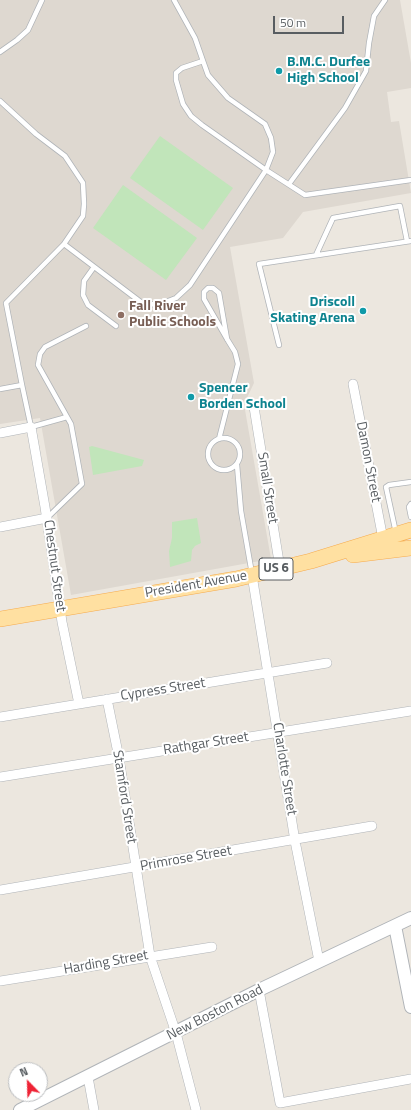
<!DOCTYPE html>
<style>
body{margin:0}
#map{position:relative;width:411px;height:1110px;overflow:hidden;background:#ece7df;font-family:"Titillium Web",sans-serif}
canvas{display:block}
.north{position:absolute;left:8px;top:1062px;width:40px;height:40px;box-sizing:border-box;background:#fff;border:1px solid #bcbec0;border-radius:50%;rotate:337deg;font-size:11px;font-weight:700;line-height:16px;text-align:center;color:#585d61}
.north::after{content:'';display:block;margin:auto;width:14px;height:18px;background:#ee2335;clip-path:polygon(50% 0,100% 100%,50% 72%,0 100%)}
.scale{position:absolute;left:273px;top:16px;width:71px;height:18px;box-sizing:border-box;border:2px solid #585d61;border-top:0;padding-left:5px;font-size:12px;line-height:14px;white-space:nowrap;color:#585d61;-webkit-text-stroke:3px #fff;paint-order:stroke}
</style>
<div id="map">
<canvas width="411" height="1110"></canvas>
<div class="north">N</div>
<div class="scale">50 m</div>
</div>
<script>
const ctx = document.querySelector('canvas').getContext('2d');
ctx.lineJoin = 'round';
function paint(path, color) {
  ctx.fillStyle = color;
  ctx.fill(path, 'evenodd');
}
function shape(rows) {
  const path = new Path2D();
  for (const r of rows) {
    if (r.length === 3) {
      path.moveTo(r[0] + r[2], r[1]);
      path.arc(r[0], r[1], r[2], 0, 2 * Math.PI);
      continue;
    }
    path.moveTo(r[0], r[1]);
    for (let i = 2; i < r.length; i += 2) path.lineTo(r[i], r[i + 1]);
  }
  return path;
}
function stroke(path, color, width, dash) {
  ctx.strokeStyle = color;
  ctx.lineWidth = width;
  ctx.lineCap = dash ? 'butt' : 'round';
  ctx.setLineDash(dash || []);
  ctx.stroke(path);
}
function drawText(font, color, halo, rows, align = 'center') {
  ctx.font = font + ' "Titillium Web",sans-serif';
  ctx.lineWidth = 4;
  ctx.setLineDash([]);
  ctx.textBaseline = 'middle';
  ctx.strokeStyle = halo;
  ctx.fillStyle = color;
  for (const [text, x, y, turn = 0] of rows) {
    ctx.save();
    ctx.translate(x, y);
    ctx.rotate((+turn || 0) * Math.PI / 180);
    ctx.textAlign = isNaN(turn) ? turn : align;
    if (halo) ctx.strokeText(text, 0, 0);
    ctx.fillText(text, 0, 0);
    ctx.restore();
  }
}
const education = shape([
 [0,0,400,0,411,63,411,88,387,92,391,122,399,121,411,193,303,212,283,238,230,247,254,383,244,404,271,559,71,595,40,418,0,424]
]);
const green = shape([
 [160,136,233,188,203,230,130,178],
 [123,185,197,238,166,280,93,228],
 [92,446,144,460,142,466,93,475,89,447],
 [197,518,201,543,195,546,192,550,191,561,170,567,169,551,172,538,172,522]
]);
const service = shape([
 [174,0,195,38,203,61,208,75,228,98,265,124,271,138,273,152,266,170,202,125,191,116,183,104,176,80,176,73,182,68,203,61],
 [0,52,17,40,28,30,42,0],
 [0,101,36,134,65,156,83,183,84,204,83,216,64,244,142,303,158,305,176,298,190,285,266,170,305,195,411,180],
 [289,184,345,108,366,71,369,43,374,16,385,0],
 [316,255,333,218,400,206,407,241],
 [94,267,84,281,83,295,88,305,116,326],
 [279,345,259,264,411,241],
 [22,385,6,303,64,244],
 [0,389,22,385,31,427,67,417],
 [224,454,16],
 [219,439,238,364,235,352,227,339,204,299,204,292,208,288,213,288,219,293,227,339],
 [237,465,241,511,252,574],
 [411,504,409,507,411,517],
 [47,518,82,484,71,424,38,365,40,354,45,347,86,326],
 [396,533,386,487,389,485,411,482]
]);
const minor = shape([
 [353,384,383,539],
 [254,407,280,568],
 [0,433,31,427,45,507,62,622,79,704],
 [0,527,47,518],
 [252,575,295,841,319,961],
 [107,699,119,758,150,956,176,1033,196,1110],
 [0,717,327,663],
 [0,777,411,711],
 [0,890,372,826],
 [0,981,212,947],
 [259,990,280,1103,411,1079],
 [88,1077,94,1110]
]);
const tertiary = shape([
 [395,926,411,1007],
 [20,1110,259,990,411,918]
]);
const primary = shape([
 [353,555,411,548],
 [0,619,236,579,311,561,411,530]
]);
const markers = [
 [279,71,4,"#0f9aa8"],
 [363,311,4,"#0f9aa8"],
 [121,315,4,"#8d6e63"],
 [191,397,4,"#0f9aa8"]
];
const shields = [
 [276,569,34]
];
const shieldNames = [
 ["US 6",276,569]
];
const cultureNames = [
 ["B.M.C. Durfee",287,63],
 ["High School",287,79],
 ["Driscoll",355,303,"right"],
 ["Skating Arena",355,319,"right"],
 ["Spencer",199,389],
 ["Borden School",199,405]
];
const educationNames = [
 ["Fall River",129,307],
 ["Public Schools",129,323]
];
const streetNames = [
 ["Damon Street",368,462,79],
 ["Small Street",267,488,81],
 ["Chestnut Street",54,566,82],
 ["President Avenue",196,585,-10],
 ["Cypress Street",163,690,-9],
 ["Rathgar Street",206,744,-9],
 ["Charlotte Street",284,769,81],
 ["Stamford Street",124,797,81],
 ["Primrose Street",186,859,-10],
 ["Harding Street",106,963,-10],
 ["New Boston Road",215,1013,-27]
];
paint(education, '#ded8d0');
paint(green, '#c1e5ba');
stroke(service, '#b0b4b8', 6);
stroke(minor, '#b0b4b8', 10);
stroke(tertiary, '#b0b4b8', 14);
stroke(primary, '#f6ab4e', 16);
stroke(service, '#fff', 4.5);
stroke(minor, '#fff', 9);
stroke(tertiary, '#fff', 12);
stroke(primary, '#ffe0a1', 15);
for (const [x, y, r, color] of markers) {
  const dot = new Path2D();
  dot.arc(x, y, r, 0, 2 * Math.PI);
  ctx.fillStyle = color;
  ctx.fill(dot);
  stroke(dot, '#fff', 1.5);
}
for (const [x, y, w] of shields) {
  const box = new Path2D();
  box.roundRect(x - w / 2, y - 11, w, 22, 3);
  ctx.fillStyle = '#fff';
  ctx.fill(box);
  stroke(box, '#585d61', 1);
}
drawText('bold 13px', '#585d61', null, shieldNames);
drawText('bold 14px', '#0d838f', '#fff', cultureNames, 'left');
drawText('bold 14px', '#785e54', '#fff', educationNames, 'left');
drawText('14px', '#585d61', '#fff', streetNames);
</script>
